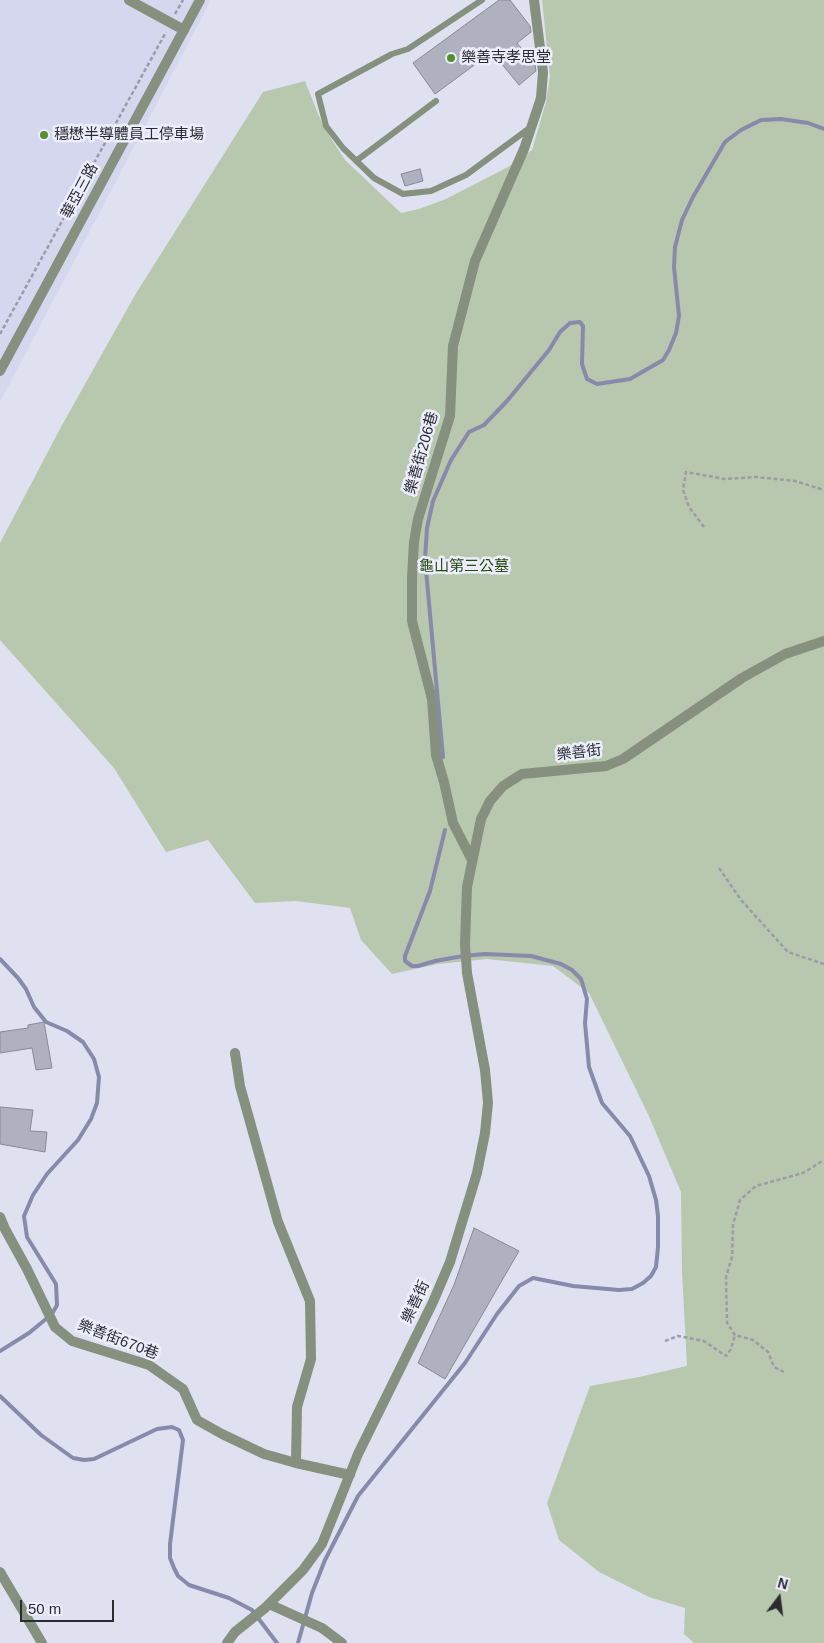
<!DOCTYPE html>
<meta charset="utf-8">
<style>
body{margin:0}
#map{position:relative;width:824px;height:1643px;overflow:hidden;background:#dfe1f0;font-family:Helvetica,sans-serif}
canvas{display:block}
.north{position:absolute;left:754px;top:1573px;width:50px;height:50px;-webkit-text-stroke:4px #eceefd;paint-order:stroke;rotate:15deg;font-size:14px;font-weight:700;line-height:20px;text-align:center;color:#2b2b31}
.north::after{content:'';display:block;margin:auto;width:18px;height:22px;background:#2b2b31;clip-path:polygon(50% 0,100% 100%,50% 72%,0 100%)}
.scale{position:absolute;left:20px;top:1600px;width:94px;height:22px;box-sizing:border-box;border:2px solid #2b2b31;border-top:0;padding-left:6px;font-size:15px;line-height:18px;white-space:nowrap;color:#2b2b31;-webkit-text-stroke:4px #eceefd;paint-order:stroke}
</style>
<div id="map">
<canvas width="824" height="1643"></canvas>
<div class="north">N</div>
<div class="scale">50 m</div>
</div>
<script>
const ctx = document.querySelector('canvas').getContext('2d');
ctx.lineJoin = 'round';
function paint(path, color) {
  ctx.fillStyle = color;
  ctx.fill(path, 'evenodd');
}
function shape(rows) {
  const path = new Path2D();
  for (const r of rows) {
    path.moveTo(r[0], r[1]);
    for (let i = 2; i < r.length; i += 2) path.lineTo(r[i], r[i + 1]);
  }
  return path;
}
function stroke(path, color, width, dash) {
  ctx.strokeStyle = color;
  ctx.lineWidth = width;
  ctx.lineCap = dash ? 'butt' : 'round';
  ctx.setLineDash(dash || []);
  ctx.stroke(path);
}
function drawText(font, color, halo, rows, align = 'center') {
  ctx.font = font + ' Helvetica,"Noto Sans TC",sans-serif';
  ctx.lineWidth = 5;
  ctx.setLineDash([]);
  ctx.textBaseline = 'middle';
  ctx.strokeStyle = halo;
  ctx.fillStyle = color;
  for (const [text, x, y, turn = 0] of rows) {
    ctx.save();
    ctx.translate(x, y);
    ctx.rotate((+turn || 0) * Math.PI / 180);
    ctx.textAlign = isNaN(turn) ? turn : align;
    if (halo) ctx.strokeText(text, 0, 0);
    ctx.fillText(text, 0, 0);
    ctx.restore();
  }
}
const built = shape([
 [0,0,211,0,0,402]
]);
const green = shape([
 [542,0,824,0,824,1643,694,1643,684,1634,685,1608,649,1597,599,1572,559,1540,547,1503,590,1386,639,1377,687,1366,682,1271,681,1192,648,1114,589,993,553,966,487,959,438,964,392,974,361,940,350,908,296,901,255,903,208,840,166,852,114,768,0,640,0,543,61,427,135,295,263,92,305,81,323,126,345,160,401,213,419,209,446,199,508,167,532,150,546,102,550,76]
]);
const stream = shape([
 [443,757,425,559,427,528,433,501,451,460,469,432,484,425,507,401,549,350,560,332,570,323,580,322,583,326,582,364,587,379,597,384,630,379,663,360,669,350,676,333,679,316,674,267,675,247,682,220,693,197,725,142,741,130,761,120,781,119,808,123,824,129],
 [0,959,18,978,26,989,34,1007,46,1022,67,1031,83,1042,94,1059,99,1077,97,1103,91,1119,78,1140,47,1174,33,1195,24,1216,27,1237,56,1284,57,1305,52,1314,29,1333,0,1351],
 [0,1396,41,1435,73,1458,84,1460,94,1459,157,1429,172,1427,179,1430,183,1440,170,1544,170,1558,174,1568,178,1576,189,1585,229,1598,252,1610,277,1643],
 [298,1643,312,1593,325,1560,358,1496,465,1363,497,1314,519,1286,533,1278,573,1286,619,1290,632,1289,643,1283,651,1276,656,1267,658,1247,658,1216,656,1200,649,1176,630,1136,602,1103,589,1067,585,1023,587,999,581,979,572,970,561,964,531,956,485,954,463,956,435,961,418,966,412,966,405,961,405,956,430,891,445,830]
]);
const building = shape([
 [499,0,510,0,530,26,531,32,517,43,535,65,536,71,519,85,492,52,435,94,413,63,499,0],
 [420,169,423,181,405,186,401,174,420,169],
 [44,1022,52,1068,36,1070,32,1048,0,1053,0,1032,28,1028,28,1025,44,1022],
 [0,1107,33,1110,30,1131,47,1132,45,1152,0,1144,0,1107],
 [474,1228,519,1251,445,1379,418,1363,454,1285,474,1228]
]);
const path = shape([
 [175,14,183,0],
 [0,334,166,32],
 [704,527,689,507,683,490,686,472,725,479,756,477,795,481,824,490],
 [719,868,741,900,788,952,824,964],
 [665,1341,678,1336,704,1341,726,1356,731,1349,735,1335],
 [784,1372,774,1367,768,1352,753,1340,735,1335,727,1323,726,1277,732,1257,733,1225,740,1200,756,1186,803,1173,824,1160]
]);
const service = shape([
 [482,0,408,49,392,54,318,94,326,126,343,148,374,178,403,194,431,191,466,175,531,127],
 [356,161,436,101]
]);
const minor = shape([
 [129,0,184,30],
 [472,860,453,823,444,782,436,755,432,699,412,621,412,578,414,542,418,519,450,416,453,346,475,261,524,149,541,98,543,72,534,0],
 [235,1053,240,1086,278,1222,310,1301,311,1359,297,1407,296,1463],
 [0,1217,5,1229,27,1269,55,1327,72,1341,149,1365,183,1389,197,1420,222,1434,264,1454,296,1463,350,1475],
 [269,1604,322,1628,342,1643],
 [227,1643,235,1632,265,1608,303,1570,322,1544,358,1454,433,1302,450,1262,477,1173,485,1133,488,1103,485,1070,467,973,465,944,467,887,481,819,490,801,503,786,522,774,606,766,623,759,742,678,785,654,824,641]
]);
const tertiary = shape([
 [0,371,200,0],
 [0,1572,42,1643]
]);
const markers = [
 [451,58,5,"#568f2d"],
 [44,135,5,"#568f2d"]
];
const poiNames = [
 ["樂善寺孝思堂",461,58],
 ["穩懋半導體員工停車場",54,135]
];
const streetNames = [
 ["華亞三路",80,191,-62],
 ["樂善街206巷",422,453,-74],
 ["樂善街",579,753,-7],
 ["樂善街",416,1302,-65],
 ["樂善街670巷",118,1340,21]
];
const parkNames = [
 ["龜山第三公墓",464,567]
];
paint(built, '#d4d7ed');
paint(green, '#b7c8ae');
stroke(stream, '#878aab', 4);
paint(building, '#afb1bf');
stroke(building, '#888997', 1);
stroke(path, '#9b9ca8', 2.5, [4, 2.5]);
stroke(service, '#85907f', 6);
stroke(minor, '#85907f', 10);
stroke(tertiary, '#85907f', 10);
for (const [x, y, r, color] of markers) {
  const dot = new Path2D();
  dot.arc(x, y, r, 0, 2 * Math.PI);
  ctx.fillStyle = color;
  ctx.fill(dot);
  stroke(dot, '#eceefd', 2);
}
drawText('15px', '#2b2b31', '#eceefd', poiNames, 'left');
drawText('15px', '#2b2b31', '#eceefd', streetNames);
drawText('15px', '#284910', '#eceefd', parkNames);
</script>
